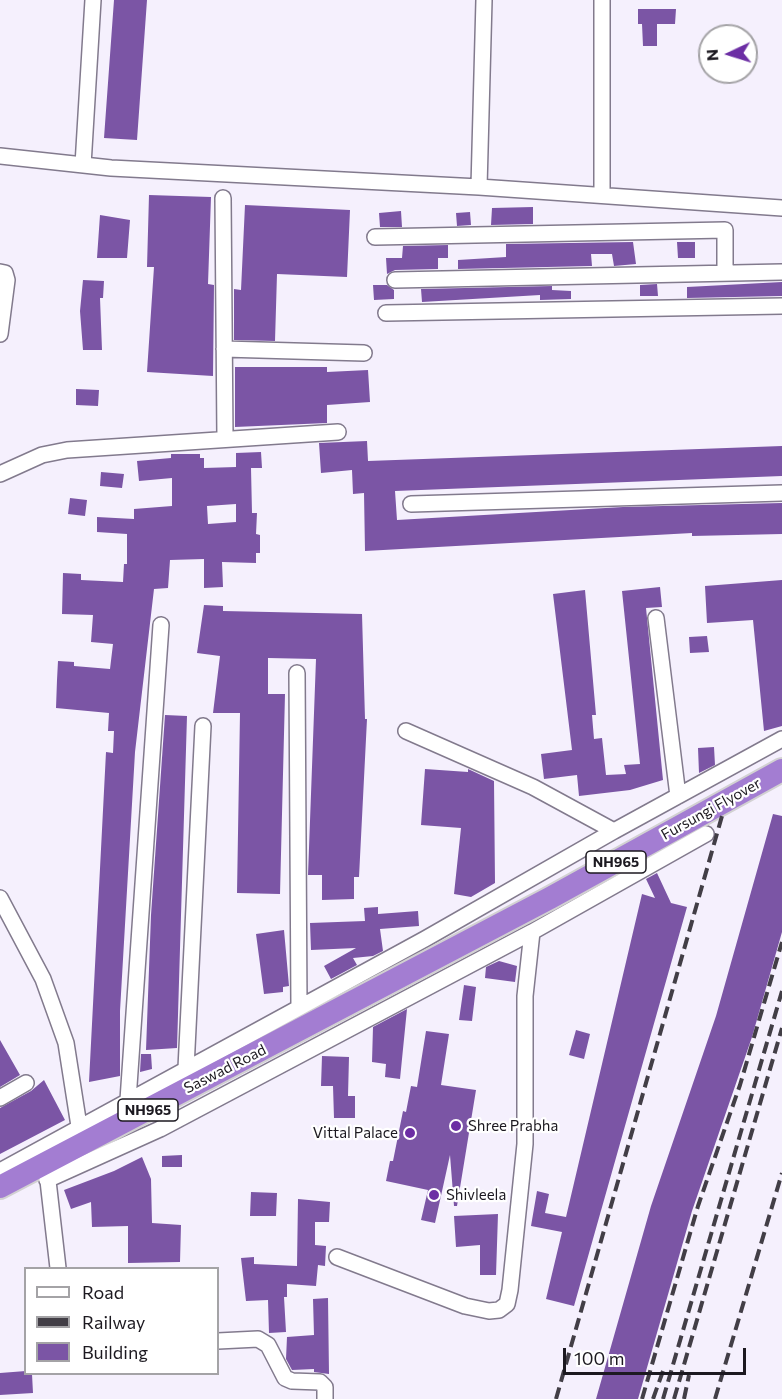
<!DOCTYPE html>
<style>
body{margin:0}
#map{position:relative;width:782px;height:1399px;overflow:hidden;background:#f5f0fd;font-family:Commissioner,sans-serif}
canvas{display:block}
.legend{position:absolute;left:24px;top:1267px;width:195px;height:108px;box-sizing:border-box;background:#fff;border:2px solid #a4a3a6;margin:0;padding:8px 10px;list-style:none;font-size:18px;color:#1c1920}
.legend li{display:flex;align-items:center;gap:12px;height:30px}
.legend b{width:30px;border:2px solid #a4a3a6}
.north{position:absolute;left:698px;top:24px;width:60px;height:60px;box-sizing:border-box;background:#fff;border:2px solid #a4a3a6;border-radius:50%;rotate:266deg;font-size:16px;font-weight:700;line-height:24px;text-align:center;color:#1c1920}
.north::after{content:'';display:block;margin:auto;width:21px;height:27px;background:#6c2ea4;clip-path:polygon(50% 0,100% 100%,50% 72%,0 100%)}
.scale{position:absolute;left:563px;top:1348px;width:183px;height:27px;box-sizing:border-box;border:3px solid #1c1920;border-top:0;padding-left:8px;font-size:18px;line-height:21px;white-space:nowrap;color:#1c1920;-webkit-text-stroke:4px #fff;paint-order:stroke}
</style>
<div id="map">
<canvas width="782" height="1399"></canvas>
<ul class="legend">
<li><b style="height:8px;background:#fff"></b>Road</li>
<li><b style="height:8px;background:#423e46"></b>Railway</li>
<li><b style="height:16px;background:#7b55a5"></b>Building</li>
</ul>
<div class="north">N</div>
<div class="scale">100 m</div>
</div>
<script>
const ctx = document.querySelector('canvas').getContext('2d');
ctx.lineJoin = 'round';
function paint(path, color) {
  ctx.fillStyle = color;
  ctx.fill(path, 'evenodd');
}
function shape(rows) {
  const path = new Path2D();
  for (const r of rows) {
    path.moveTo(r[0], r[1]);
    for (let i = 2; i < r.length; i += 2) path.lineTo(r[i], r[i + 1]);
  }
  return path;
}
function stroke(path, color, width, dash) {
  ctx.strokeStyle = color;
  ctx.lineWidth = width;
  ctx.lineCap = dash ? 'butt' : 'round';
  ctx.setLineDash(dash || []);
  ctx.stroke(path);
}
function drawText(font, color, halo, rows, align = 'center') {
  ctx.font = font + ' Commissioner,sans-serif';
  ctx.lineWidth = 4.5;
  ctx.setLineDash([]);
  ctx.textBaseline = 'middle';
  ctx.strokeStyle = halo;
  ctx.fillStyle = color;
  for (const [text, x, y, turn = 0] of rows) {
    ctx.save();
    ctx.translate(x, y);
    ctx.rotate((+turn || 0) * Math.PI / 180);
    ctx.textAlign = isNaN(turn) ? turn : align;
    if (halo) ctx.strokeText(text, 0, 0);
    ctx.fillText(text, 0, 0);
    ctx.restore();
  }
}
const building = shape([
 [114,0,147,0,137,140,104,138],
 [638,9,676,9,675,24,657,24,657,46,643,46,642,24,638,24],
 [149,195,211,197,208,284,214,285,213,376,147,372,154,267,147,267],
 [245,205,350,210,347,277,277,274,275,341,234,340,234,289,241,290],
 [533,207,533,224,491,225,492,208],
 [401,211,402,227,380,227,379,213],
 [470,212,471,225,457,226,456,213],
 [100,215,130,220,127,258,97,258],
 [633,242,636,264,614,266,612,254,591,254,592,266,458,269,458,260,506,257,506,244],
 [677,242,695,242,695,258,678,258],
 [448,245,448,258,438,258,438,269,395,270,387,274,386,258,402,258,403,246],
 [83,280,104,281,103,298,100,298,102,350,83,350,80,311],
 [782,282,782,296,687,298,687,287],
 [657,284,658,296,640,296,640,285],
 [373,285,387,285,394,290,394,299,374,300],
 [552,286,552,290,571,291,571,299,540,300,540,295,422,302,421,289],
 [235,367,327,367,327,372,368,370,370,402,327,405,327,423,235,427],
 [76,389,99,390,98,406,76,405],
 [367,441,368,461,782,446,782,476,395,491,397,520,623,507,782,503,782,534,692,536,692,533,365,551,364,493,353,494,352,470,321,473,319,443],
 [261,452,262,468,251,468,252,513,257,513,256,534,260,535,260,553,256,553,256,563,222,562,223,587,204,588,204,559,170,560,168,588,154,589,135,752,120,1011,120,1076,89,1082,106,752,113,753,114,731,108,731,109,713,56,708,57,680,58,661,74,662,74,666,110,669,113,644,91,642,93,615,62,614,63,573,81,574,81,580,123,582,124,564,127,564,127,534,97,532,97,517,134,519,134,509,172,506,172,478,139,481,137,461,171,458,171,454,200,454,200,458,204,458,204,468,236,467,236,453],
 [236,504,236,522,208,524,207,506],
 [101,472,124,474,122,488,100,486],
 [70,498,87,500,85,516,68,514],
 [782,580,782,726,764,731,753,620,707,623,705,586],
 [660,587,662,607,646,608,663,780,630,790,579,796,577,775,544,779,541,754,572,750,553,594,585,590,596,715,592,715,594,739,602,738,606,775,626,774,624,765,640,764,622,591],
 [204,605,223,606,223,611,362,614,365,719,367,719,359,877,354,877,354,899,322,900,322,875,308,875,316,659,268,658,268,694,285,694,280,894,237,893,240,713,213,713,220,656,197,653],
 [707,636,709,652,690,653,689,637],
 [165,715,187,716,177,1048,146,1050,151,915],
 [714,747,715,765,699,773,698,748],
 [425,769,468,772,468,769,494,781,495,883,471,897,454,894,461,828,421,825],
 [773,814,782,816,782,932,752,1037,692,1211,638,1399,596,1399,651,1206,716,1016],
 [657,873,671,903,687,907,574,1306,546,1299,562,1232,531,1226,537,1191,549,1194,545,1213,566,1217,642,894,655,898,646,879],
 [378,907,378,914,418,911,419,926,380,929,383,951,373,956,353,958,357,965,331,979,324,966,356,948,311,950,310,923,365,921,364,908],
 [284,930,289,986,283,987,283,992,264,994,256,934],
 [499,961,517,966,515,982,485,978,486,967],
 [464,985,476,987,472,1021,459,1020],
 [407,1009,400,1079,385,1077,386,1064,372,1062,373,1027],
 [576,1030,590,1034,584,1059,569,1055],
 [426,1031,449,1034,441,1085,476,1090,457,1206,454,1206,450,1155,435,1223,421,1220,428,1190,386,1181,390,1161,393,1161,403,1111,406,1112,411,1086,417,1087],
 [0,1040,20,1075,0,1087],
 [141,1054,151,1054,152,1069,140,1072],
 [322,1056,349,1057,348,1096,355,1096,355,1118,334,1118,333,1086,321,1086],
 [44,1080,65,1120,0,1154,0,1108,31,1091],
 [182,1155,182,1167,162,1167,162,1156],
 [142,1157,151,1179,152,1223,181,1225,180,1262,128,1263,128,1226,92,1227,91,1202,71,1209,64,1190,114,1171],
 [251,1192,277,1193,276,1216,250,1216],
 [298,1199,330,1202,329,1222,315,1222,315,1245,326,1246,325,1266,318,1265,316,1286,287,1284,287,1297,284,1297,286,1332,269,1333,268,1300,246,1301,241,1258,254,1257,254,1264,297,1266],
 [498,1214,496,1275,480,1275,480,1245,456,1247,454,1216],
 [328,1298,329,1374,314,1372,314,1369,292,1370,286,1359,287,1337,314,1335,313,1299],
 [26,1371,26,1374,32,1374,33,1393,0,1395,0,1373]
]);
const minor = shape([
 [602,0,602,195],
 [0,156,111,168,479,187,484,0],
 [83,165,93,0],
 [479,187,782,208],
 [223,198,225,439],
 [375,237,725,230,725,273],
 [0,272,5,273,7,280,0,334],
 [395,280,782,272],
 [386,313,782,306],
 [224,349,364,353],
 [0,474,42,455,67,450,338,432],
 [411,504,782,493],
 [656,618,678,796],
 [297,673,299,1007],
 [406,731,533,787,614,831,782,739],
 [0,898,43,979,66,1043,79,1126],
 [186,1068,203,726],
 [0,1098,26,1083],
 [128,1100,161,625],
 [0,1171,425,939,614,831],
 [47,1172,58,1268],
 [47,1180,160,1129,532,932,706,834],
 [337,1257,465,1306,489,1311,499,1310,507,1304,510,1290,525,1144,525,996,532,932],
 [218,1341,258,1339,268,1345,285,1378,292,1381,320,1382,325,1387,325,1399]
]);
const highway = shape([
 [0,1187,550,898,782,770]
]);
const rail = shape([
 [556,1399,722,816],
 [642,1399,698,1206,740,1085,782,942],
 [653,1399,663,1371],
 [663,1399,782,991],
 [674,1399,782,1028],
 [684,1399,689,1375],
 [715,1399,782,1173]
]);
const markers = [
 [456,1126,6,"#6c2ea4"],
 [410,1133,6,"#6c2ea4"],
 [434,1195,6,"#6c2ea4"]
];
const shields = [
 [616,862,60],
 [148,1110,60]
];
const shieldNames = [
 ["NH965",616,862],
 ["NH965",148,1110]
];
const streetNames = [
 ["Fursungi Flyover",711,809,-29],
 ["Saswad Road",225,1069,-27]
];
const poiNames = [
 ["Shree Prabha",468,1126],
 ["Vittal Palace",398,1133,"right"],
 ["Shivleela",446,1195]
];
paint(building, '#7b55a5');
stroke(minor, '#827a8d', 18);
stroke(highway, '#d2d1d2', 26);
stroke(minor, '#fff', 15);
stroke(highway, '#a37dd2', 22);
stroke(rail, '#423e46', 4, [12, 6]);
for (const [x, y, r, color] of markers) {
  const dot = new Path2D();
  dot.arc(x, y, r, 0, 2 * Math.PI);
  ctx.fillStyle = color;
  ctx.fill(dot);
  stroke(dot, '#fff', 2);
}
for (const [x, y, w] of shields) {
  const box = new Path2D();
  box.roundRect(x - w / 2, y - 11, w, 22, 4.5);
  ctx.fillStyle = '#fff';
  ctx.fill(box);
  stroke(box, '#1c1920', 1.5);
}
drawText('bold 14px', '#1c1920', null, shieldNames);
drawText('15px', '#1c1920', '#fff', streetNames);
drawText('15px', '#1c1920', '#fff', poiNames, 'left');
</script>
